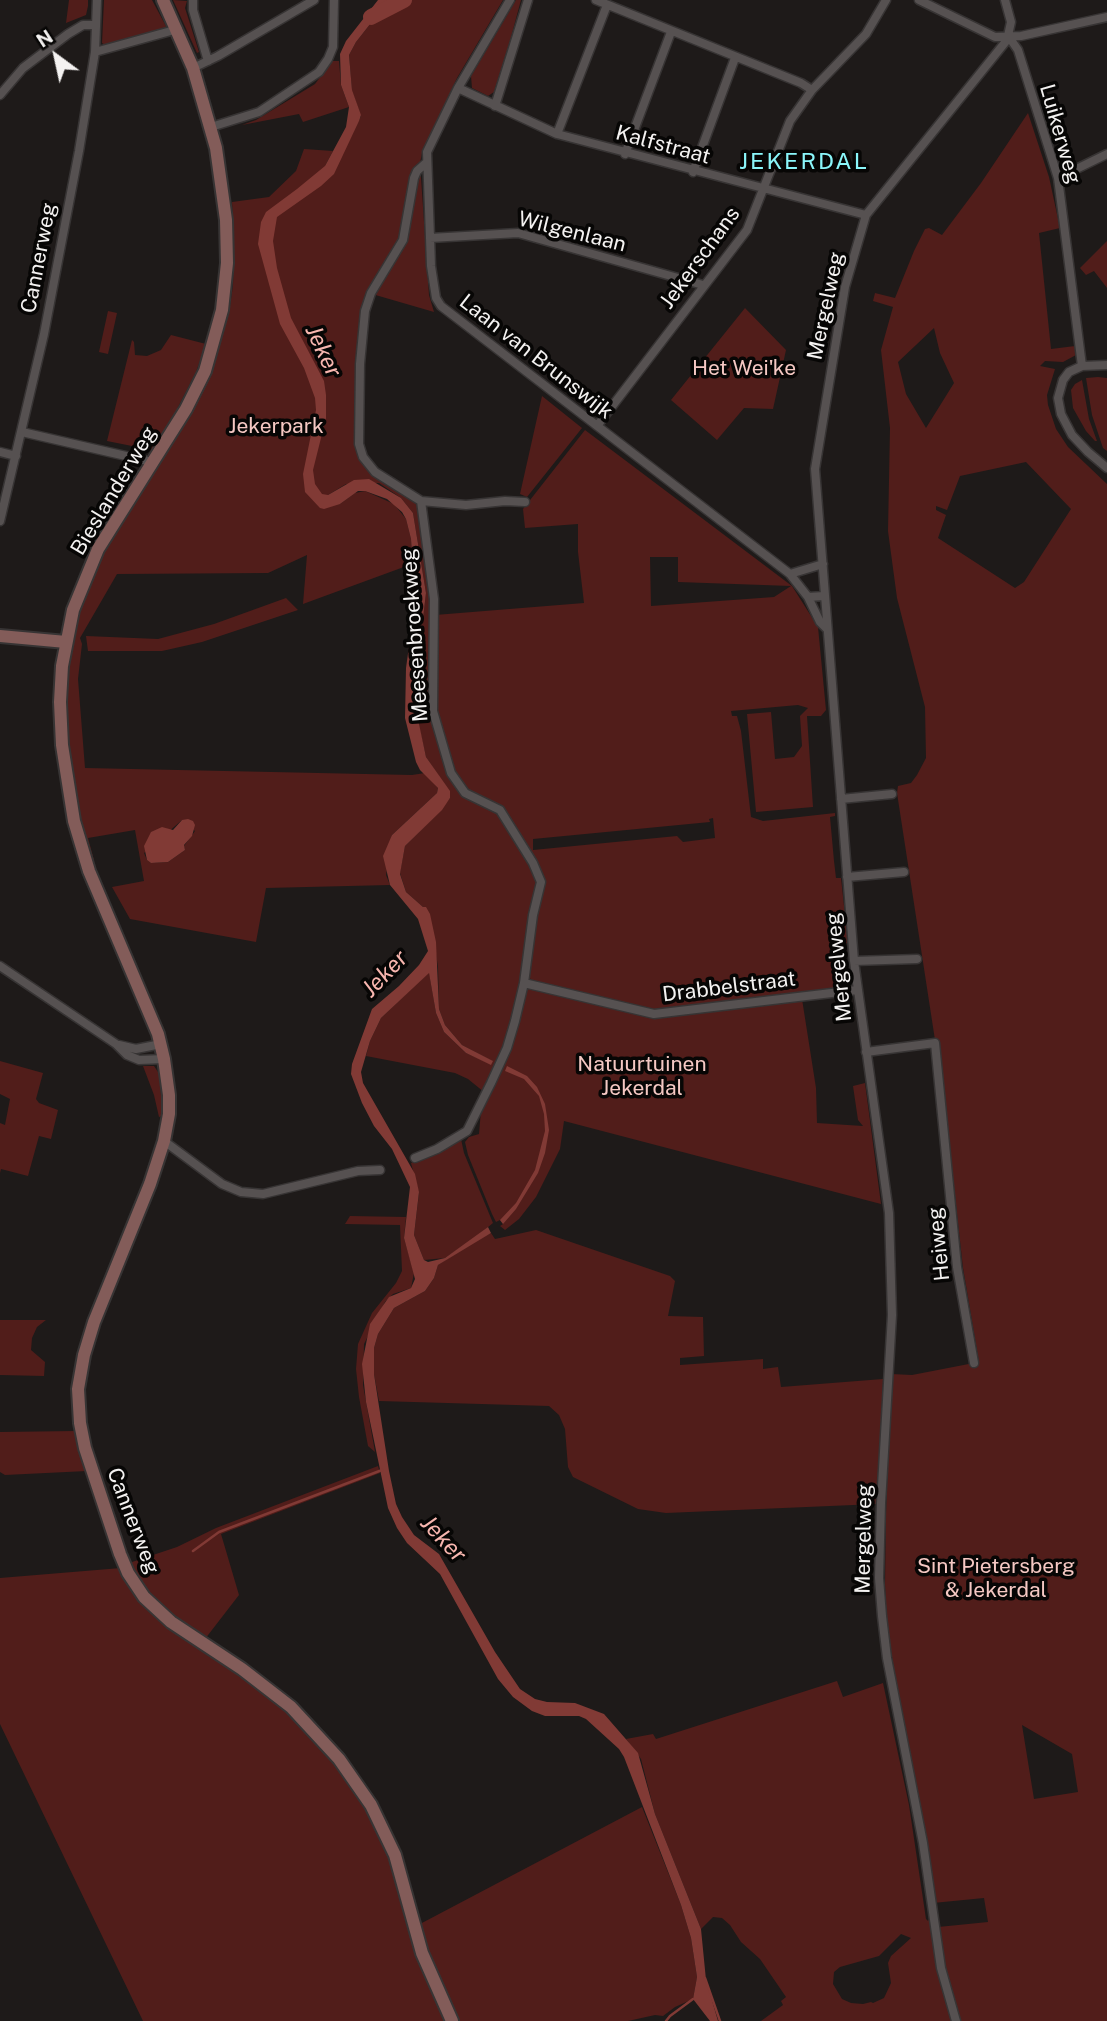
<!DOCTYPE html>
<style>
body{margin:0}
#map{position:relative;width:1107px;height:2021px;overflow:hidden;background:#1e1a19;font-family:"Public Sans",sans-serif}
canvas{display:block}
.north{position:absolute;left:21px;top:21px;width:70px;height:70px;-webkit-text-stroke:5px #070605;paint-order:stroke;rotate:327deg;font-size:19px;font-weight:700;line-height:28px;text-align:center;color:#f4f2f1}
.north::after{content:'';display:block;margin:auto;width:24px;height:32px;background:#f4f2f1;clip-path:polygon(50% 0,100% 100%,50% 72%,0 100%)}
</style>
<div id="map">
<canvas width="1107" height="2021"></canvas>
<div class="north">N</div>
</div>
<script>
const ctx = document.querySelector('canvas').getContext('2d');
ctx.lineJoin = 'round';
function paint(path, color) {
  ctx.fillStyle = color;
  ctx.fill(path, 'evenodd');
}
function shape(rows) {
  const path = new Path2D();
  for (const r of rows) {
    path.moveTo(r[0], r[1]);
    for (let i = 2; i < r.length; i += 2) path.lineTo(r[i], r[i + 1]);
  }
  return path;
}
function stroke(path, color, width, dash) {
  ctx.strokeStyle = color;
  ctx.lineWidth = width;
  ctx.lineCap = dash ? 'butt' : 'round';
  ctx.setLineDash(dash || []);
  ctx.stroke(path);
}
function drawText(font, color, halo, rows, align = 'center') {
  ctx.font = font + ' "Public Sans",sans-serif';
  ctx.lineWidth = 7;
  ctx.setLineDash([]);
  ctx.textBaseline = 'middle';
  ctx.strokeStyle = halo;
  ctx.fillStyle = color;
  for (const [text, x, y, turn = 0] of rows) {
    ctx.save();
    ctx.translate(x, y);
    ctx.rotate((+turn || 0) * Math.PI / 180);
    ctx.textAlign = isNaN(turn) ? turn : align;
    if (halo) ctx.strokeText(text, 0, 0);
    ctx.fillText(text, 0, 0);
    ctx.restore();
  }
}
const green = shape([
 [69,0,88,0,88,6,86,15,66,23],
 [104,0,152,0,167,28,105,45,102,43],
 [173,0,187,1,185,8,199,52,197,53],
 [389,0,503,0,457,78,422,153,420,163,429,295,434,312,372,294,368,305,359,424,366,466,370,472,416,502,419,506,431,592,429,702,450,778,496,810,538,878,520,988,508,1035,484,1092,468,1079,455,1073,366,1056,370,1041,381,1018,429,972,436,1013,444,1032,466,1053,491,1064,492,1061,462,1045,445,1025,439,1009,438,967,432,928,423,907,406,892,400,873,405,846,438,813,450,798,449,791,426,757,419,727,415,687,426,593,413,513,401,498,379,483,346,484,328,495,340,504,355,493,365,491,394,504,406,519,411,539,412,564,303,604,307,555,268,573,117,574,80,638,82,644,78,679,85,768,412,775,425,773,438,788,437,793,392,835,386,875,390,885,266,888,256,942,130,919,112,887,144,881,135,830,88,838,94,860,89,859,63,728,70,637,93,566,219,343,229,313,233,285,234,245,232,202,269,197,296,171,304,149,333,151,325,166,346,147,361,116,352,91,349,55,356,42],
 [182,820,195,831,184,846,185,850,168,862,151,863,147,860,144,853],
 [516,0,521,0,510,41,494,92,488,96,472,88,471,76],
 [332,61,339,61,341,85,349,107,303,122,299,114,242,125,256,120,315,84],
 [1028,113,1049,177,1060,228,1039,233,1051,349,1075,346,1076,355,1063,362,1045,361,1040,366,1055,369,1047,395,1048,405,1056,429,1068,447,1107,484,1107,2021,761,2021,783,2005,781,2001,786,1997,760,1959,741,1942,730,1925,722,1918,713,1917,701,1929,655,1814,641,1759,626,1739,653,1734,656,1739,837,1681,843,1697,883,1683,909,1805,926,1919,928,1921,929,1919,936,1918,938,1927,988,1922,984,1898,933,1903,887,1627,885,1585,886,1513,891,1374,912,1375,979,1362,963,1268,945,1105,897,793,898,786,911,783,917,775,926,758,925,707,897,598,888,531,890,428,881,350,893,307,873,301,875,293,895,298,914,251,925,229,929,228,942,235,981,183],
 [934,328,940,353,954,383,926,428,906,394,898,362],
 [1026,462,1071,509,1024,582,1015,588,938,538,946,515,936,510,936,506,947,510,960,476],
 [1022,1725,1072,1754,1078,1792,1034,1799],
 [901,1934,911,1938,891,1956,888,1963,891,1983,884,1998,873,2003,871,2002,863,2004,851,2003,842,1999,833,1984,834,1972,840,1967,879,1956],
 [1107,241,1107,288,1094,271,1086,275,1080,268],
 [745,308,786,350,773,409,744,408,717,440,671,400],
 [108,311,117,313,108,354,99,352],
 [171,335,206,344,196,372,175,413,152,450,107,441,132,340,134,342,135,355,147,356,161,350],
 [1098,377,1107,378,1107,451,1103,448,1092,415,1086,378],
 [1082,380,1089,419,1097,441,1095,441,1086,431,1073,408,1071,390,1075,384],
 [542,396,582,428,527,497,520,494],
 [585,430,792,586,818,627,826,710,821,716,807,716,813,807,756,812,747,714,771,712,775,759,794,757,802,746,800,716,808,708,798,705,731,711,732,716,737,716,741,731,751,817,763,821,835,813,835,816,830,817,834,861,836,878,841,878,848,943,841,944,843,960,845,977,852,977,847,987,841,990,655,1011,532,981,529,977,531,938,544,885,542,874,504,812,471,794,458,782,436,714,435,615,584,603,578,552,578,524,525,528,523,509],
 [650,557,678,557,678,582,791,586,774,597,651,606],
 [713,818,715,838,683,842,677,836,533,850,533,839,710,822,709,819],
 [286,598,298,610,202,642,162,651,88,651,86,636,158,639,214,624],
 [532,988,638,1015,658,1017,802,999,816,1088,817,1123,863,1126,858,1120,853,1086,865,1083,881,1204,564,1121,560,1149,536,1197,519,1219,505,1230,500,1226,503,1224,500,1220,496,1222,492,1214,468,1155,465,1142,469,1137,479,1134,481,1110,526,990],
 [0,1061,43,1073,36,1099,39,1103,58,1110,51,1139,39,1136,28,1176,1,1169,0,1173,0,1123,5,1125,10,1099,0,1094],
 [143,1066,154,1066,160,1075,162,1116,159,1117,154,1095],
 [461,1139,464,1153,493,1223,475,1238,445,1258,424,1260,414,1235,419,1193,411,1163],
 [350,1216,406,1217,404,1238,414,1273,411,1288,393,1294,385,1302,364,1344,363,1385,375,1452,368,1446,359,1397,356,1369,358,1344,372,1313,396,1283,402,1271,400,1225,345,1224],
 [536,1230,670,1276,675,1281,668,1316,703,1317,704,1356,680,1358,680,1365,763,1359,763,1369,778,1367,781,1387,883,1379,877,1504,666,1513,638,1509,573,1477,568,1467,565,1429,559,1415,549,1406,379,1401,374,1374,374,1348,378,1334,394,1308,425,1291,434,1278,438,1265,477,1239,491,1233,495,1239],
 [0,1320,46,1320,37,1327,32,1338,31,1350,45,1362,44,1376,0,1375],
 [76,1431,87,1471,5,1475,0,1472,0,1432],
 [378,1466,380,1473,221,1534,239,1595,205,1639,148,1596,129,1563,177,1547,216,1528],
 [121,1568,201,1648,292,1712,333,1758,376,1823,390,1852,448,2021,143,2021,0,1724,0,1578],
 [642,1807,681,1905,691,1938,697,1977,693,1999,675,2007,663,2016,655,2015,628,2021,459,2021,430,1956,420,1924]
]);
const water = shape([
 [378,0,389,0,356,42,349,55,352,90,361,115,359,121,334,174,321,186,277,217,273,241,277,268,291,318,324,381,326,395,326,418,313,470,315,484,322,494,328,495,354,480,369,479,401,498,413,513,426,593,415,687,415,705,426,757,450,791,450,798,442,810,405,846,400,874,406,892,423,907,426,907,430,914,436,942,439,1009,445,1025,462,1045,493,1061,491,1065,466,1053,444,1032,436,1013,429,973,381,1018,370,1041,361,1072,363,1083,415,1174,419,1192,414,1235,424,1260,428,1262,445,1258,488,1227,491,1233,438,1265,434,1278,425,1291,394,1308,378,1334,374,1348,374,1374,389,1471,396,1504,402,1517,414,1535,439,1554,495,1652,520,1689,535,1699,547,1702,575,1703,604,1714,638,1753,655,1814,701,1929,706,1980,718,2021,710,2021,693,1999,697,1977,691,1938,681,1905,624,1757,619,1749,586,1719,579,1716,545,1716,532,1711,513,1697,498,1679,440,1574,407,1543,397,1528,388,1508,366,1402,362,1364,370,1324,389,1297,411,1288,415,1279,404,1238,410,1187,392,1149,374,1126,362,1103,351,1074,352,1064,372,1009,399,986,419,965,428,951,418,919,390,885,383,856,392,835,437,793,438,788,420,770,416,762,405,718,406,668,415,603,411,539,406,519,402,512,387,499,365,491,358,491,340,504,324,509,320,508,305,492,303,474,316,410,315,398,304,368,280,324,258,244,261,222,266,212,297,189,325,166,346,127,349,107,341,85,340,54,346,41],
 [188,819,193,821,195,825,192,836,184,845,185,850,168,862,151,863,147,860,144,846,151,832,162,827,173,830,182,820],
 [507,1066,527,1076,537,1087,545,1104,549,1130,545,1153,538,1173,516,1209,503,1224,500,1220,516,1203,535,1170,545,1131,544,1114,539,1096,524,1079,505,1071]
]);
const stream = shape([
 [193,1551,219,1532,382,1470],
 [705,1978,720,2021],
 [666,2021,670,2016,693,1999]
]);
const river = shape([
 [371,17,404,0]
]);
const street = shape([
 [193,0,193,10,208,61],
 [510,0,458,88,427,152,431,266,436,298,441,306,790,574,808,597,824,596],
 [596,0,801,83,812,90],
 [919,0,995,37,1021,36,1107,17],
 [1009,37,1018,50,1058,178,1082,366],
 [95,52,178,29],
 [193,68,218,56,314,0],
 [458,88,557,134,866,215],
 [0,95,23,68,68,34,83,25,96,25],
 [495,106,528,0],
 [211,127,259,112,319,72,328,59,333,47,334,0],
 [557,134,607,5],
 [625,154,671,32],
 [693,172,735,58],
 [1058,178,1107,154],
 [430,238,518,233,703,285],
 [1107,365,1082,366,1069,372,1063,380,1058,398,1061,414,1072,435,1088,452,1107,468],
 [597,426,747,230,790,121,812,90,866,34,886,0],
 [22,432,152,462],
 [0,452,16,456],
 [421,501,466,505,505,501,525,502],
 [0,521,44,334,79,151,95,52,97,0],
 [790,574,823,564],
 [808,597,820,622,826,628],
 [841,799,892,794],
 [847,877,904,872],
 [854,961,917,959],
 [0,966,116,1044,127,1055,139,1060,164,1059],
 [524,983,654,1014,857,990],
 [119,1045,136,1049,161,1044],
 [866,1052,935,1043,957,1267,974,1363],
 [164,1141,222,1184,241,1192,263,1194,358,1171,380,1170],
 [415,1158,437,1149,467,1131,491,1083,507,1048,515,1021,524,983,533,915,541,882,533,863,500,810,465,793,451,773,433,711,434,599,421,501,375,472,363,457,359,444,360,364,365,311,371,293,403,240,414,178,417,171,426,163],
 [956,2021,941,1968,923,1843,887,1658,882,1616,879,1578,881,1503,892,1315,889,1213,854,961,815,469,845,287,866,215,1007,40,1011,22,1005,0]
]);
const secondary = shape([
 [163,0,193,68,216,148,226,220,227,263,222,310,205,371,186,409,98,549,73,610,62,666,60,702,62,745,74,821,89,871,158,1034,164,1059,169,1095,169,1114,164,1141,150,1184,94,1322,84,1355,78,1389,80,1423,85,1448,120,1554,128,1573,144,1597,171,1622,242,1669,291,1707,339,1759,371,1805,395,1855,422,1953,452,2021],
 [0,636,66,642]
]);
const streetNames = [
 ["Luikerweg",1060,134,74],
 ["Kalfstraat",663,145,15],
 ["Wilgenlaan",572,232,14],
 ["Cannerweg",39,258,-79],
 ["Jekerschans",700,258,-54],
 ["Mergelweg",826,306,-78],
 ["Laan van Brunswijk",536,357,38],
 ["Bieslanderweg",114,491,-59],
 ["Meesenbroekweg",415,635,-94],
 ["Mergelweg",839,967,-96],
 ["Drabbelstraat",729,987,-7],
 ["Heiweg",939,1244,-96],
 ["Cannerweg",133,1521,69],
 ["Mergelweg",864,1539,-89]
];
const parkNames = [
 ["Het Wei'ke",744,369],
 ["Jekerpark",276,427],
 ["Natuurtuinen",642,1065],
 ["Jekerdal",642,1089],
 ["Sint Pietersberg",996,1567],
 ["& Jekerdal",996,1591]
];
const neighbourhoodNames = [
 ["JEKERDAL",804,162]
];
const waterNames = [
 ["Jeker",323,351,65],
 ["Jeker",385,974,-46],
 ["Jeker",443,1539,47]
];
paint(green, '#511d1a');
paint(water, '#813a35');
stroke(stream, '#813a35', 2.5);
stroke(river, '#813a35', 16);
stroke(street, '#373434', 11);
stroke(secondary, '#373434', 16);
stroke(street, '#565151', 8);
stroke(secondary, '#835c59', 12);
drawText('21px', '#f4f2f1', '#070605', streetNames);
drawText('21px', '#f5c8c3', '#070605', parkNames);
ctx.letterSpacing = '2px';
drawText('23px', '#8af6fa', '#070605', neighbourhoodNames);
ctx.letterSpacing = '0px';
drawText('italic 23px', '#f8b6af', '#070605', waterNames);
</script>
